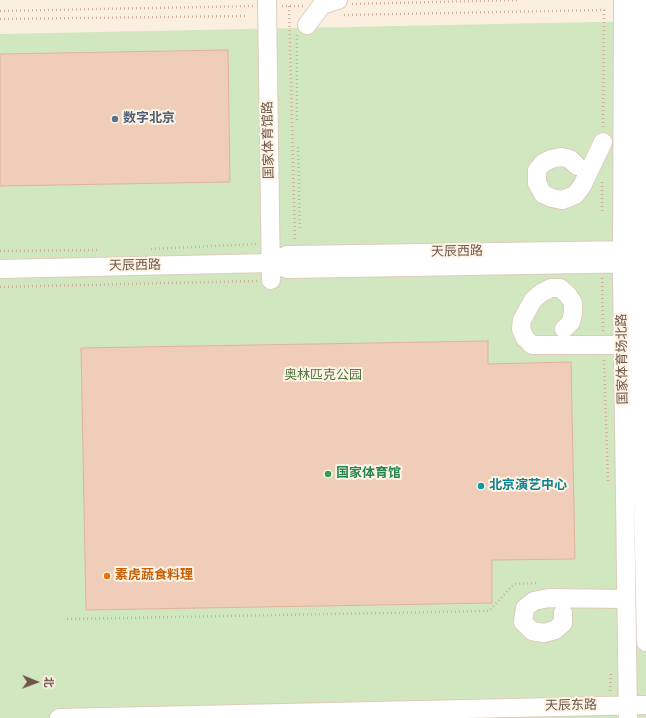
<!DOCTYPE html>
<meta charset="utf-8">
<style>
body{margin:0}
#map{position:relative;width:646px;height:718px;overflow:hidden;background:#fbf0e0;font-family:"Roboto Condensed","Noto Sans SC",sans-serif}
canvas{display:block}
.north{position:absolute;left:16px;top:662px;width:40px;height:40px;-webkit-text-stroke:3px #fef4e6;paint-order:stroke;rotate:91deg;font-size:11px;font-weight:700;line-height:16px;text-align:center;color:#705649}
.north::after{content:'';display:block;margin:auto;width:14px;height:18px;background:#705649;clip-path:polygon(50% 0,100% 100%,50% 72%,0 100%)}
</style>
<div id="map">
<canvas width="646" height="718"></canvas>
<div class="north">北</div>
</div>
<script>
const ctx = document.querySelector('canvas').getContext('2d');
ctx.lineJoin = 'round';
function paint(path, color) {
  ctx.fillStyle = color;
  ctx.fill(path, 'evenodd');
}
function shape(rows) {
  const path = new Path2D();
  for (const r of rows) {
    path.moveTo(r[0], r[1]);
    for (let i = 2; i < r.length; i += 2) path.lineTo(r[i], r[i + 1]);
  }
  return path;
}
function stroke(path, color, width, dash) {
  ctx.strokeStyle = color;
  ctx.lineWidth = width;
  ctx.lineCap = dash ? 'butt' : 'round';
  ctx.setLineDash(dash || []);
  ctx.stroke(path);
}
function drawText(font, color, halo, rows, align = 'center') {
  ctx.font = font + ' "Roboto Condensed","Noto Sans SC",sans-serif';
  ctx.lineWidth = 4;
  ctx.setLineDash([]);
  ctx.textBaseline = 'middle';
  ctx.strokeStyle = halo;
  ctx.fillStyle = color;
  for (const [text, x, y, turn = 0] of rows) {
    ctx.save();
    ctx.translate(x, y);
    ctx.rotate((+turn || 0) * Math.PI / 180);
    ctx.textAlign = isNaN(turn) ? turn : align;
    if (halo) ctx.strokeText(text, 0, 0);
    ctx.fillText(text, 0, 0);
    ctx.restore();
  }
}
const green = shape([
 [646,21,646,718,0,718,0,34]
]);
const building = shape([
 [228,50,230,182,0,186,0,54,228,50],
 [488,341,488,364,571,362,575,559,492,560,492,603,86,610,81,348,488,341]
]);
const path = shape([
 [352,4,519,0],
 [282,6,303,6],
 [289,6,295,240],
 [0,11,253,6],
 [344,15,604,10,603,129],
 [0,19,246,16],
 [297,35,297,123],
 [298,147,300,230],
 [602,211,602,182],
 [151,249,256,244],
 [0,251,98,250],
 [602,278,603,331],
 [0,287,257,281],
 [604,360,608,481],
 [67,619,489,611,514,584,539,583],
 [610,691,611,672]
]);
const minor = shape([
 [267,0,271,280],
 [623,0,622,275,628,718],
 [641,0,638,250,646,642],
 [307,25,322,5,338,0],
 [577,166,570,159,561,157,551,159,543,163,537,170,537,183,543,194,552,198,562,200,575,195,582,186,603,142],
 [271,263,287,255,633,250],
 [0,269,271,263,288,269,646,263],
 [564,329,571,322,573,313,573,303,568,295,560,288,551,288,541,293,533,300,522,320,521,329,525,338,532,345,623,345],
 [563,613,563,623,555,630,544,633,532,631,523,622,525,608,534,601,549,598,626,599],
 [59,718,646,705]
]);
const markers = [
 [115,119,4,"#5c6f8a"],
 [328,474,4,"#2e9e5b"],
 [481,486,4,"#0f9aa8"],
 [107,576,4,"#e8710a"]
];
const serviceNames = [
 ["数字北京",123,119]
];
const streetNames = [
 ["国家体育馆路",269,140,-91],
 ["天辰西路",457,252,-1],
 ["天辰西路",135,266,-1],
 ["国家体育场北路",623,359,-91],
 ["天辰东路",571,706,-1]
];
const parkNames = [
 ["奥林匹克公园",323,376]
];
const leisureNames = [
 ["国家体育馆",336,474]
];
const cultureNames = [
 ["北京演艺中心",489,486]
];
const foodNames = [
 ["素虎蔬食料理",115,576]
];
paint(green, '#d1e7c0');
paint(building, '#efcdb9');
stroke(building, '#e1b39a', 1);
stroke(minor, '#deccbd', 20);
stroke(path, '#d3b09d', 2.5, [1, 3]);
stroke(minor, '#fff', 18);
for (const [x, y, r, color] of markers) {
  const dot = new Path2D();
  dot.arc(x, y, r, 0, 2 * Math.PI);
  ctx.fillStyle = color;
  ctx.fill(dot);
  stroke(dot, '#fef4e6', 1.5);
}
drawText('bold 13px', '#4e5e75', '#fef4e6', serviceNames, 'left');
drawText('13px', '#705649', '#fef4e6', streetNames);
drawText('13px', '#537642', '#fef4e6', parkNames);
drawText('bold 13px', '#27864d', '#fef4e6', leisureNames, 'left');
drawText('bold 13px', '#0d838f', '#fef4e6', cultureNames, 'left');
drawText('bold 13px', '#c56008', '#fef4e6', foodNames, 'left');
</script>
